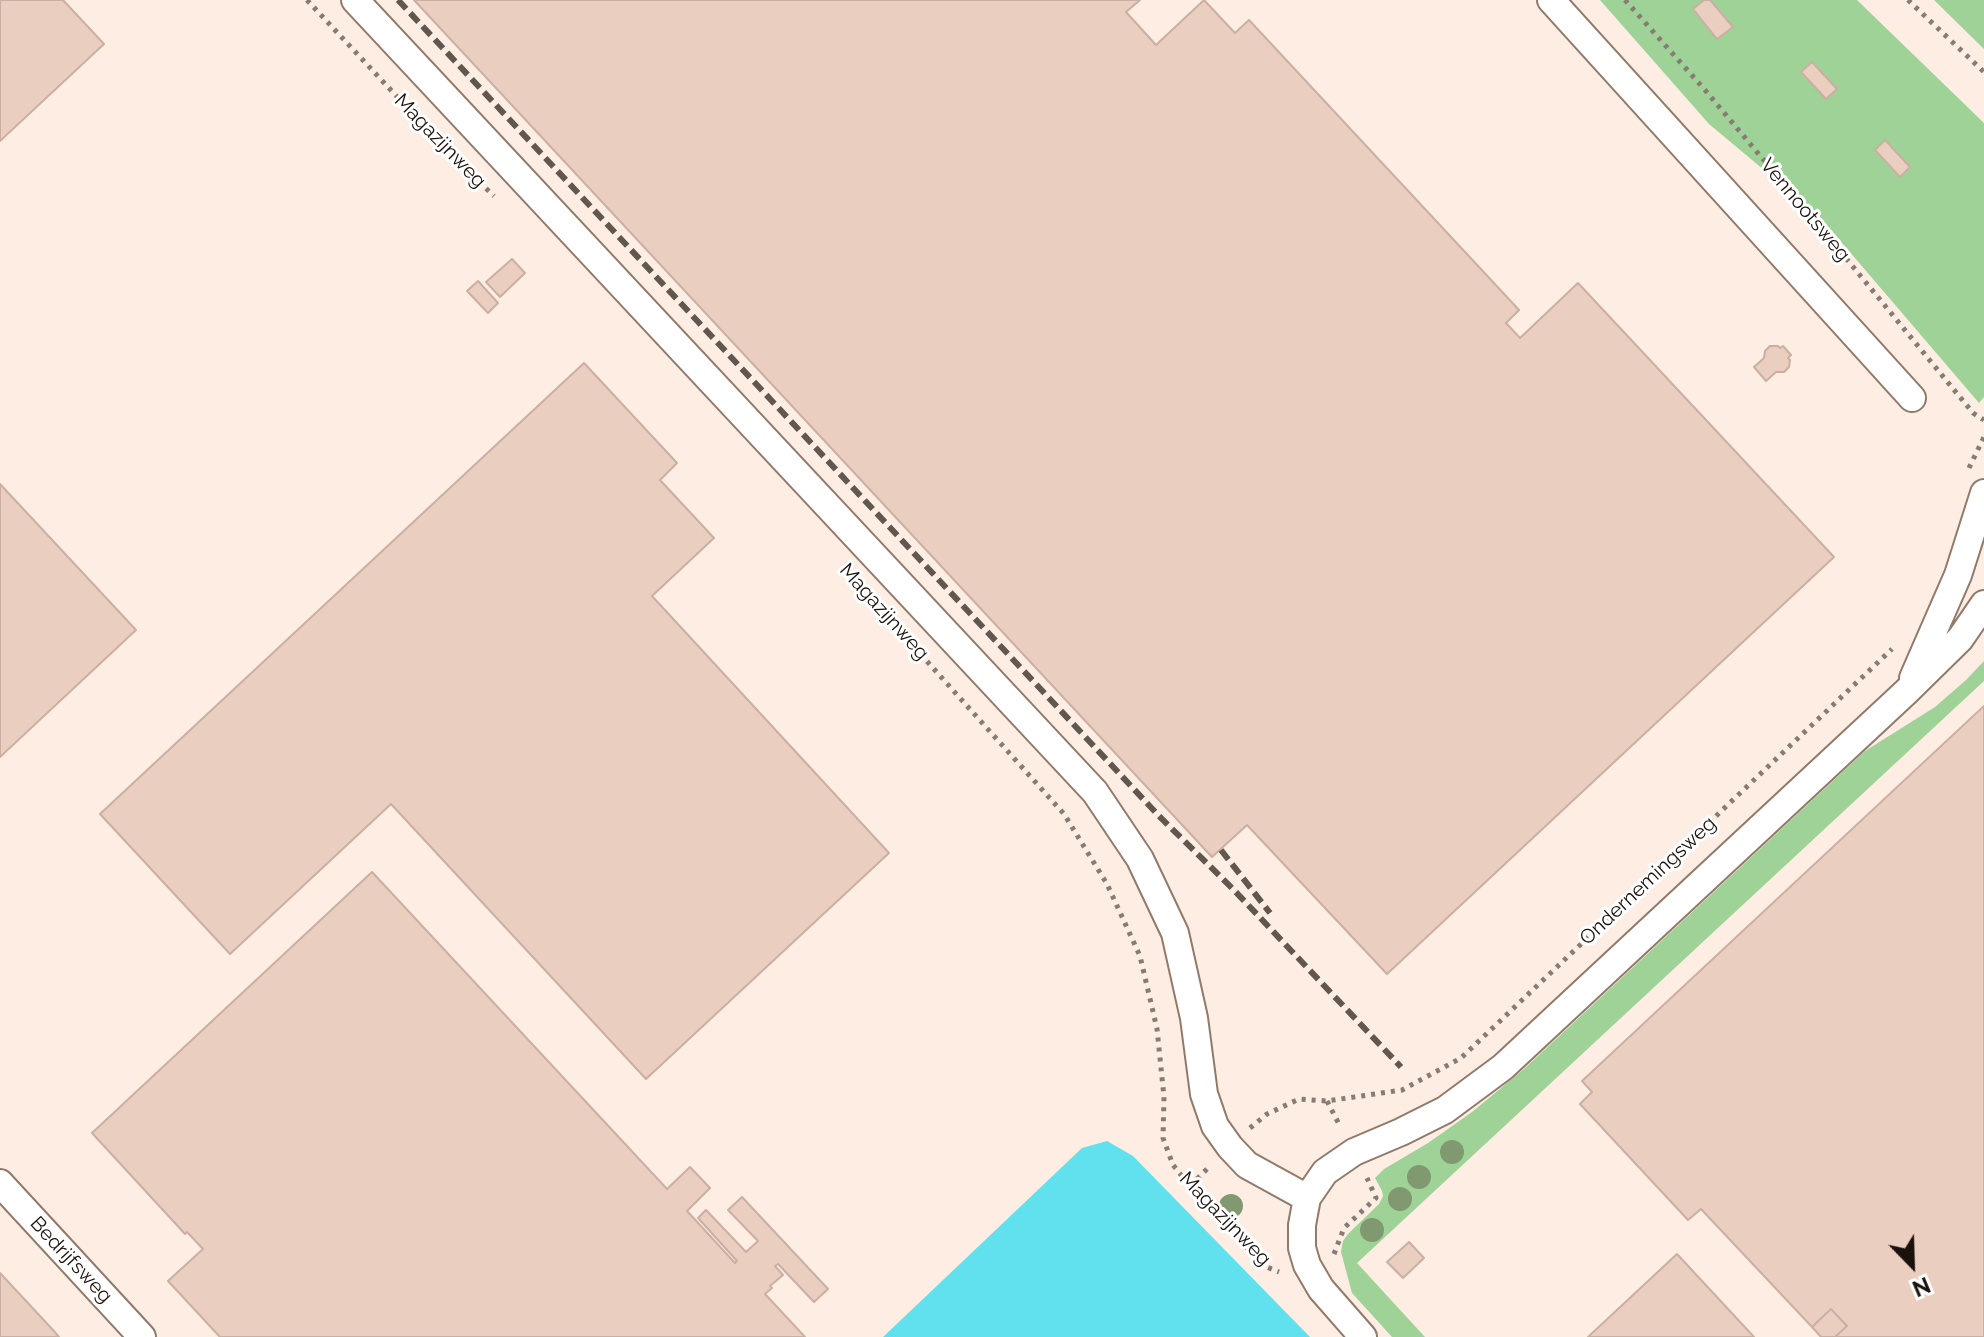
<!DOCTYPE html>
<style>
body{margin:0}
#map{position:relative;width:1984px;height:1337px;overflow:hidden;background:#fdede3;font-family:Raleway,sans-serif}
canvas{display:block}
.north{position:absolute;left:1872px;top:1225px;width:80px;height:80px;-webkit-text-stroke:6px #fff;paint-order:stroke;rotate:157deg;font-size:22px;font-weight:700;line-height:32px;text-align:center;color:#19110b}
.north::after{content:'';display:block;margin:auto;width:28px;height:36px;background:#19110b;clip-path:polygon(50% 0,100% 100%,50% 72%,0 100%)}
</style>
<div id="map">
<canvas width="1984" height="1337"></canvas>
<div class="north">N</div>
</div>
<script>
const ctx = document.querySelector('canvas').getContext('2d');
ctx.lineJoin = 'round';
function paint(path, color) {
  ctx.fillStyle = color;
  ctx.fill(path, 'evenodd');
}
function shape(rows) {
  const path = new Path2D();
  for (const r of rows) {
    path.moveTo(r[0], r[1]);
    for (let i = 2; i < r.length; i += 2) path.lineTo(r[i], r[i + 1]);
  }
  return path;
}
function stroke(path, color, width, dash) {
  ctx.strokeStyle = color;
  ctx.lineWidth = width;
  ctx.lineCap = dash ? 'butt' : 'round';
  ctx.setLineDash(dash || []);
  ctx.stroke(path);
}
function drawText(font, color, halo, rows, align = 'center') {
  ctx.font = font + ' Raleway,sans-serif';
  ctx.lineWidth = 6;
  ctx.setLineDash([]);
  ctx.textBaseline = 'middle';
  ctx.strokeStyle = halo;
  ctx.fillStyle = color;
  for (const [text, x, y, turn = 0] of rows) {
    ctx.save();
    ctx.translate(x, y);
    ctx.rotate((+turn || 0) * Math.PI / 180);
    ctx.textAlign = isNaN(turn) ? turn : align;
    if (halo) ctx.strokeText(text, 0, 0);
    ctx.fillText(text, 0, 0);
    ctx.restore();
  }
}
const green = shape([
 [1600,0,1857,0,1984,123,1984,397,1979,403,1819,216,1709,124],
 [1934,0,1984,0,1984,49],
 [1984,661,1984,681,1357,1263,1425,1337,1392,1337,1352,1293,1341,1252,1343,1241,1348,1234,1379,1204,1383,1196,1382,1191,1375,1178,1384,1169,1428,1143,1472,1112,1524,1069,1865,751,1935,707,1966,680]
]);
const water = shape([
 [1107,1141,1133,1156,1310,1337,883,1337,1082,1148]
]);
const building = shape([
 [0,0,63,0,104,44,0,141,0,0],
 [414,0,1140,0,1126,12,1156,45,1204,0,1235,33,1249,20,1519,310,1506,323,1520,338,1578,283,1834,557,1387,974,1247,825,1212,857,414,0],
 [1704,0,1710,0,1733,27,1717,39,1693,9,1704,0],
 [1812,62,1837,89,1826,99,1801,72,1812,62],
 [1885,140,1910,167,1900,177,1875,150,1885,140],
 [512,259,525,273,500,297,486,282,512,259],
 [478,281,498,303,488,313,467,291,478,281],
 [1770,346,1778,346,1780,348,1783,346,1791,355,1788,358,1790,360,1789,367,1784,372,1776,372,1766,381,1754,367,1764,358,1765,351,1770,346],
 [584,363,677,463,660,480,714,538,652,596,889,853,646,1079,391,804,230,954,100,814,584,363],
 [0,484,136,630,0,757,0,484],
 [1984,706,1984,1337,1835,1337,1847,1326,1831,1309,1812,1327,1701,1209,1688,1220,1580,1104,1592,1092,1582,1081,1984,706],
 [372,872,667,1189,690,1167,710,1188,687,1211,735,1263,737,1261,698,1218,706,1210,746,1252,758,1241,728,1210,742,1197,828,1289,814,1302,778,1264,775,1266,783,1275,770,1286,772,1288,765,1294,805,1337,220,1337,168,1281,203,1249,187,1232,185,1234,92,1133,372,872],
 [1409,1242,1424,1258,1403,1278,1387,1262,1409,1242],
 [1677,1254,1754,1337,1588,1337,1677,1254],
 [0,1273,53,1330,59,1337,0,1337,0,1273],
 [1831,1309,1847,1326,1835,1337,1821,1337,1812,1327,1831,1309]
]);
const path = shape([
 [307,0,456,160,494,196],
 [1625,0,1705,90,1845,257,1973,413,1984,420],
 [1908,0,1984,72],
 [1969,468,1984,437],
 [907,639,1064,814,1107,884,1140,956,1157,1029,1164,1097,1163,1138,1173,1165,1190,1186,1264,1266,1279,1272],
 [1327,1101,1340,1126],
 [1250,1128,1267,1114,1299,1099,1327,1101,1402,1090,1461,1058,1892,649],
 [1190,1186,1211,1165],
 [1334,1254,1344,1228,1376,1198,1367,1178]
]);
const minor = shape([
 [355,0,1095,792,1140,859,1175,933,1194,1018,1204,1094,1215,1126,1230,1147,1247,1165,1307,1198],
 [1551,0,1912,398],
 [1913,678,1958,575,1984,493],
 [0,1183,142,1337],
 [1363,1337,1321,1289,1307,1265,1302,1248,1302,1225,1307,1198,1325,1172,1354,1152,1401,1132,1445,1110,1503,1067,1906,692,1960,639,1984,604]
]);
const rail = shape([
 [398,0,1159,816,1233,889,1401,1067],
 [1221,850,1270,913]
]);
const trees = [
 [1452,1152],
 [1419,1177],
 [1400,1199],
 [1231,1206],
 [1372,1230]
];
const streetNames = [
 ["Magazijnweg",440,141,46],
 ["Vennootsweg",1805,210,50],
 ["Magazijnweg",884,612,48],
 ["Ondernemingsweg",1648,881,-43],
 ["Magazijnweg",1225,1219,46],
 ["Bedrijfsweg",71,1260,47]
];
paint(green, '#9fd297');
paint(water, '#60e1ed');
paint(building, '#eacec0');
stroke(building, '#cbafa2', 2);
stroke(minor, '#927a6b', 30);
stroke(path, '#877c74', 5, [4, 6]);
stroke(minor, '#fff', 26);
stroke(rail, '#61574f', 6, [12, 6]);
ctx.fillStyle = '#809970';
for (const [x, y] of trees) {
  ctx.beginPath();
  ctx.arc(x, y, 12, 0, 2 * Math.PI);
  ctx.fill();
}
drawText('20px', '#19110b', '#fff', streetNames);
</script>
